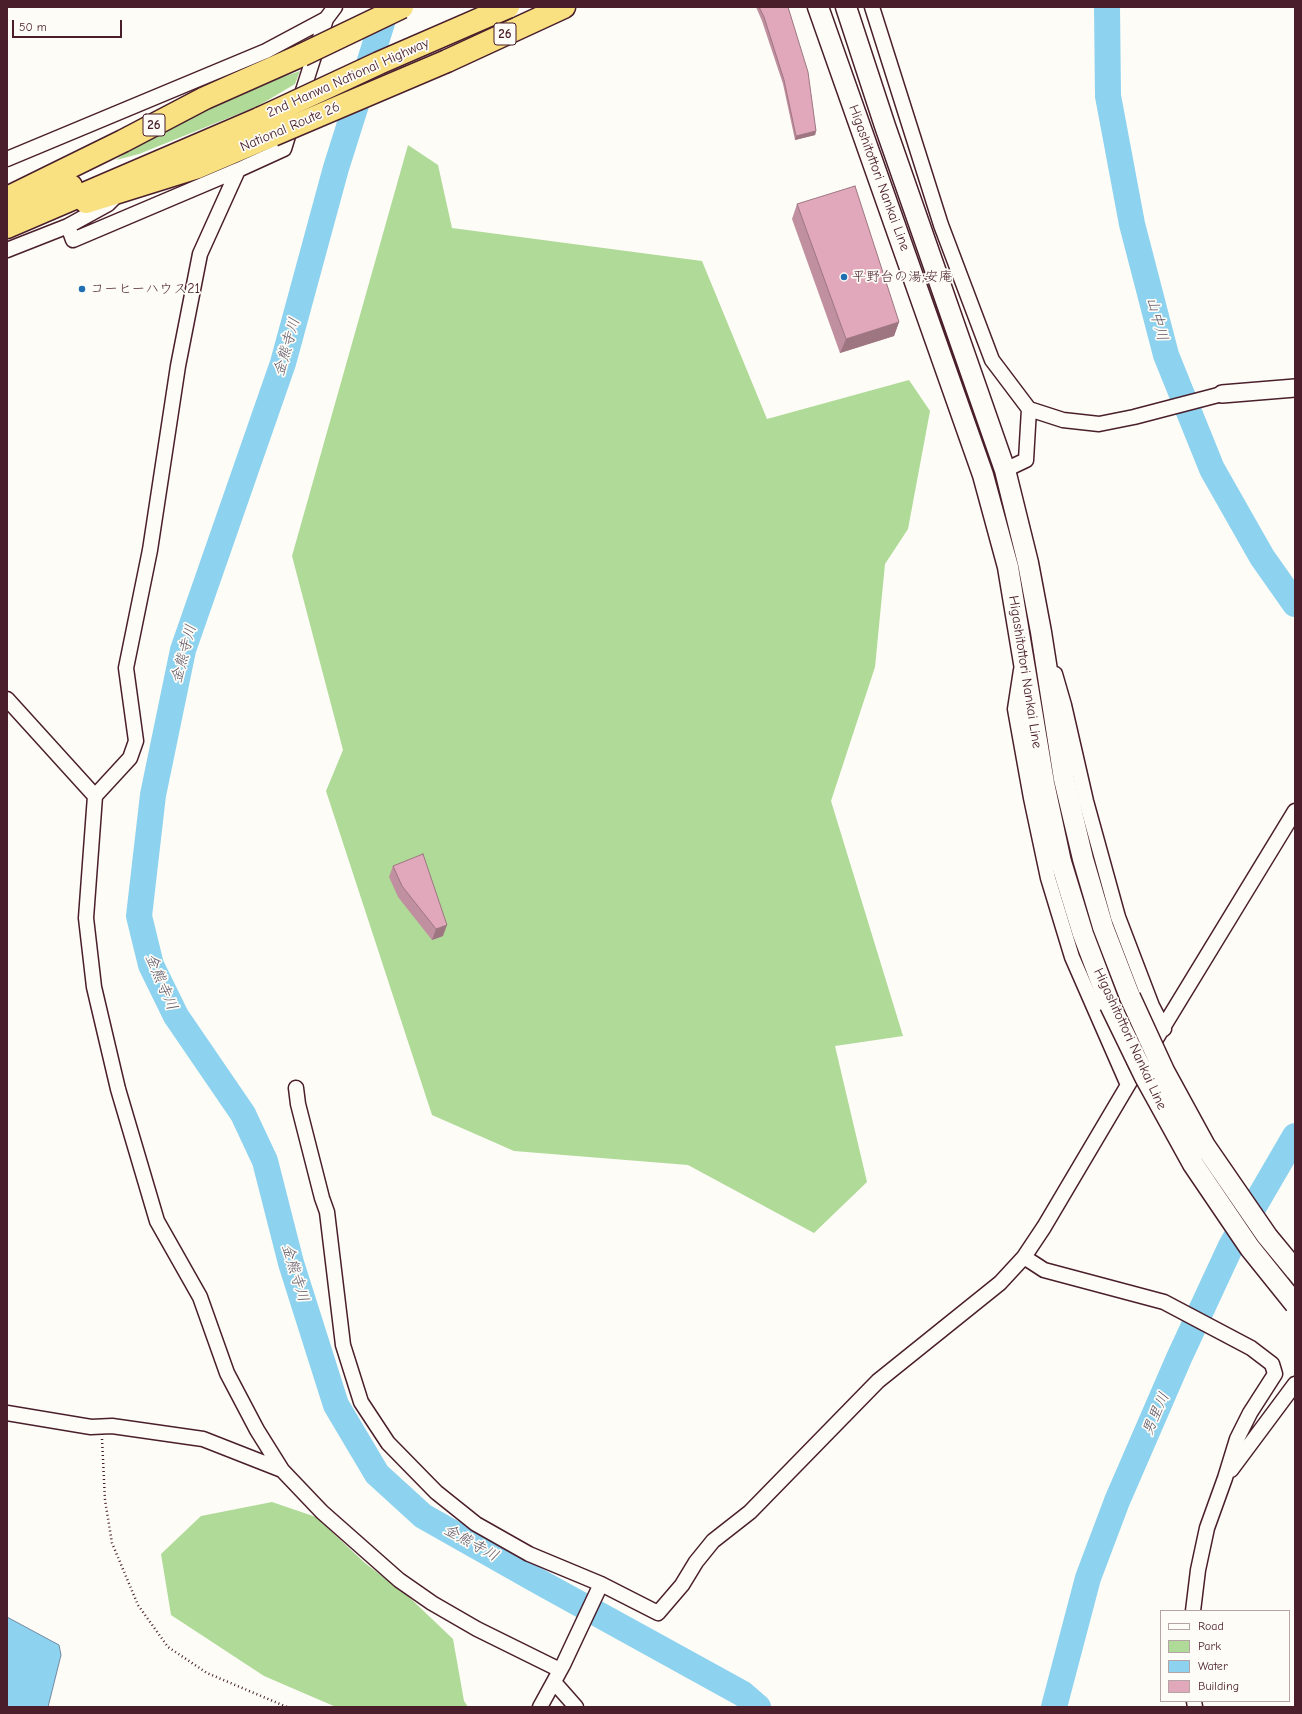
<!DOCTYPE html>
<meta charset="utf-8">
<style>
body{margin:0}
#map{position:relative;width:1302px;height:1714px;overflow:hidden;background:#fdfcf7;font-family:"Comic Neue",sans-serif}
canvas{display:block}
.frame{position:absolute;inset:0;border:8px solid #4a1f2b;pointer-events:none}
.legend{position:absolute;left:1160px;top:1610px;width:130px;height:92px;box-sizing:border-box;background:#fdfcf7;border:1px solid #b5a4a5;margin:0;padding:5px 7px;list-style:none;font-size:12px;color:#4a1f2b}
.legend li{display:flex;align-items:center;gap:8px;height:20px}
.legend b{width:20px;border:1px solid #b5a4a5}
.scale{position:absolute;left:12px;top:20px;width:110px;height:18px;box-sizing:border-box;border:2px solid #4a1f2b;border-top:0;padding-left:5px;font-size:12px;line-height:14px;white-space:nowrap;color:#4a1f2b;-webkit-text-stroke:3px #fdfcf7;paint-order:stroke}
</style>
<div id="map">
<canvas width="1302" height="1714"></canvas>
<div class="frame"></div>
<ul class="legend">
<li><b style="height:5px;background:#fdfcf7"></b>Road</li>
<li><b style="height:11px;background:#b0da97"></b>Park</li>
<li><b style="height:11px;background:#8dd2ef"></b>Water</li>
<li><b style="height:11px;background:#e0a8ba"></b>Building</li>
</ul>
<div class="scale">50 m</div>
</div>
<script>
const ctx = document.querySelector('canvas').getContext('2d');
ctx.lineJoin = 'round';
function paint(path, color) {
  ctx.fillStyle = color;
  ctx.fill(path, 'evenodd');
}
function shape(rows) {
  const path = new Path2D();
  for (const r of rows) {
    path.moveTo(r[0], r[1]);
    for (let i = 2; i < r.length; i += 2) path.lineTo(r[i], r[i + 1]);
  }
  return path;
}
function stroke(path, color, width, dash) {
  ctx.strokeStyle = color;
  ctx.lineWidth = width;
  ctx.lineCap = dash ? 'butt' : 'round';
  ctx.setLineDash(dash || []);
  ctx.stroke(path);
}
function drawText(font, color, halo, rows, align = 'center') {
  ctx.font = font + ' "Comic Neue","Klee One",sans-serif';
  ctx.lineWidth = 3.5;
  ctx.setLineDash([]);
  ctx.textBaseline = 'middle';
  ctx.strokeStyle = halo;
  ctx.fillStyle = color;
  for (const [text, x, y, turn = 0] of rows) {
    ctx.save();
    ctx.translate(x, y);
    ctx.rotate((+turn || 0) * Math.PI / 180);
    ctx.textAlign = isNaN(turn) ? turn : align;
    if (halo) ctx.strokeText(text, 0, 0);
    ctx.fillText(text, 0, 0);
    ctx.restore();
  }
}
const green = shape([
 [300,71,295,84,258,106,139,154,116,160,134,147,167,128,256,86],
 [408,145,438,165,452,228,702,261,767,419,909,380,930,411,908,529,885,564,875,667,831,801,903,1036,835,1046,867,1182,814,1233,688,1165,514,1151,432,1115,326,791,343,750,292,556],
 [272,1502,316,1517,365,1563,409,1597,453,1639,464,1701,468,1707,336,1707,264,1676,171,1615,161,1554,201,1516]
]);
const water = shape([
 [7,1617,59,1645,61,1655,48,1707,7,1707,7,1617]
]);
const river = shape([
 [387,7,336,168,283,363,183,650,153,795,139,916,151,965,176,1016,243,1114,265,1161,291,1263,336,1405,377,1474,423,1516,538,1581,743,1694,758,1707],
 [1107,7,1108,96,1132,224,1166,355,1212,469,1262,557,1295,604],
 [1054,1707,1088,1578,1117,1501,1179,1358,1231,1246,1295,1136]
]);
const path = shape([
 [102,1439,105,1500,112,1543,138,1605,168,1647,207,1673,287,1707]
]);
const minor = shape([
 [872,7,941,225,992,360,1029,409,1026,460,1005,470],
 [299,103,326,19,335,7],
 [7,159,266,51,326,19],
 [238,170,200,254,178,366,150,550,126,668,136,741,130,758,95,796,86,918,94,987,118,1089,157,1221,200,1297,227,1373,257,1430,282,1470,322,1512,399,1580,432,1603,477,1629,560,1670],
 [68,226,108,204,113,199],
 [7,250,68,226,73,240,238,170,284,149,292,123],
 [1029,409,1063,420,1099,424,1134,417,1222,394],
 [1021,670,1015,709,1031,798,1048,878,1072,957,1128,1085],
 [1055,674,1064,705,1086,801,1118,917,1152,1006,1164,1029],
 [7,699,95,796],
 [296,1088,298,1104,322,1198,327,1212,343,1345,361,1402,388,1443,436,1492,476,1524,529,1554,601,1584],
 [1024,1257,1044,1270,1164,1302,1251,1348,1272,1364,1275,1374,1250,1413,1237,1439,1225,1478,1207,1528,1198,1570,1193,1611],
 [7,1413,91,1427,112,1426,203,1439,282,1470],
 [1231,1470,1295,1384],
 [554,1682,576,1707],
 [1194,1701,1195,1707],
 [540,1707,563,1665,601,1584,658,1613,682,1585,696,1562,713,1541,750,1512,878,1381,1000,1283,1024,1257,1044,1227,1128,1085,1295,811]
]);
const tertiary = shape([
 [1222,394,1295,388]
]);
const secondary = shape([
 [818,7,983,475,1008,567,1044,783,1061,862,1083,934,1110,1005],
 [846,7,885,126,1005,470,1028,563,1041,632,1064,779,1083,859,1103,927,1130,997]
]);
const trunk = shape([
 [447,61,564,7],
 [7,198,123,141,205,98,302,55],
 [86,202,198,167,273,135]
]);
const motorway = shape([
 [7,206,71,186],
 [7,227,261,118]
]);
const secondaryBridge = shape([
 [1130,997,1164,1071,1205,1146,1267,1236,1295,1270],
 [1110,1005,1145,1077,1193,1164,1250,1248,1295,1304]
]);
const trunkBridge = shape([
 [302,55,402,7],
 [273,135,447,61]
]);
const motorwayBridge = shape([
 [261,118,379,63,508,7]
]);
const wall = shape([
 [756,7,788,7,816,131,815,135,795,140,783,84,762,21],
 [797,204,899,322,894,336,840,353,792,219],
 [393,866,443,936,432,940,398,897,389,877]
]);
const shadedWall = shape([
 [816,131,815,135,795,140,796,136],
 [899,322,894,336,840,353,846,339],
 [447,925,443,936,432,940,436,929]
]);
const building = shape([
 [759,7,788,7,808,72,816,131,796,136,784,80,764,17,759,7],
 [855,186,899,322,846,339,797,204,855,186],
 [423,854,447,925,436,929,402,886,393,866,423,854]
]);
const markers = [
 [844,277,4,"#1f6fb2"],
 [82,289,4,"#1f6fb2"]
];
const shields = [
 [505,34,22],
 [154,125,22]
];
const shieldNames = [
 ["26",505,34],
 ["26",154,125]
];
const streetNames = [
 ["2nd Hanwa National Highway",348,78,-24],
 ["National Route 26",290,127,-23],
 ["Higashitottori Nankai Line",879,178,70],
 ["Higashitottori Nankai Line",1025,672,81],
 ["Higashitottori Nankai Line",1130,1039,65]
];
const poiNames = [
 ["平野台の湯;安庵",852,277],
 ["コーヒーハウス21",90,289]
];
const waterNames = [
 ["山中川",1157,319,75],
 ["金熊寺川",287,347,-74],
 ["金熊寺川",184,654,-75],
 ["金熊寺川",161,982,67],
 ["金熊寺川",295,1273,73],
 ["男里川",1156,1414,-66],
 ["金熊寺川",471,1543,29]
];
paint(green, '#b0da97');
paint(water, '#8dd2ef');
stroke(water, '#728aa1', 1);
stroke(river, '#8dd2ef', 26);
stroke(minor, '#4a1f2b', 17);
stroke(tertiary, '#4a1f2b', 20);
stroke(secondary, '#4a1f2b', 23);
stroke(trunk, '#4a1f2b', 25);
stroke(motorway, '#4a1f2b', 25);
stroke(path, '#4a1f2b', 2.5, [1, 3]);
stroke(minor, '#fdfcf7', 14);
stroke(tertiary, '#fdfcf7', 17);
stroke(secondary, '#fdfcf7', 20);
stroke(trunk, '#f9e181', 22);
stroke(motorway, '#f9e181', 22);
stroke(secondaryBridge, '#4a1f2b', 23, []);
stroke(trunkBridge, '#4a1f2b', 25, []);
stroke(motorwayBridge, '#4a1f2b', 25, []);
stroke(secondaryBridge, '#fdfcf7', 20);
stroke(trunkBridge, '#f9e181', 22);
stroke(motorwayBridge, '#f9e181', 22);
paint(wall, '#c190a0');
paint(shadedWall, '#9d7682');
paint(building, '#e0a8ba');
stroke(building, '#9d7682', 1);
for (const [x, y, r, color] of markers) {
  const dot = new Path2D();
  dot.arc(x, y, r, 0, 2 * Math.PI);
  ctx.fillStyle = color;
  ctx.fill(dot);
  stroke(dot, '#fdfcf7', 1.5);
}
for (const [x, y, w] of shields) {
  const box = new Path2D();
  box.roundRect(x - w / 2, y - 11, w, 22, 3);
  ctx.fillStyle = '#fdfcf7';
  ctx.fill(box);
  stroke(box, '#4a1f2b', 1);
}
drawText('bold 13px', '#4a1f2b', null, shieldNames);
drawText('14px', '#4a1f2b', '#fdfcf7', streetNames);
drawText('14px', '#4a1f2b', '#fdfcf7', poiNames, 'left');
drawText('italic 15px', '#5e5566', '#fdfcf7', waterNames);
</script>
